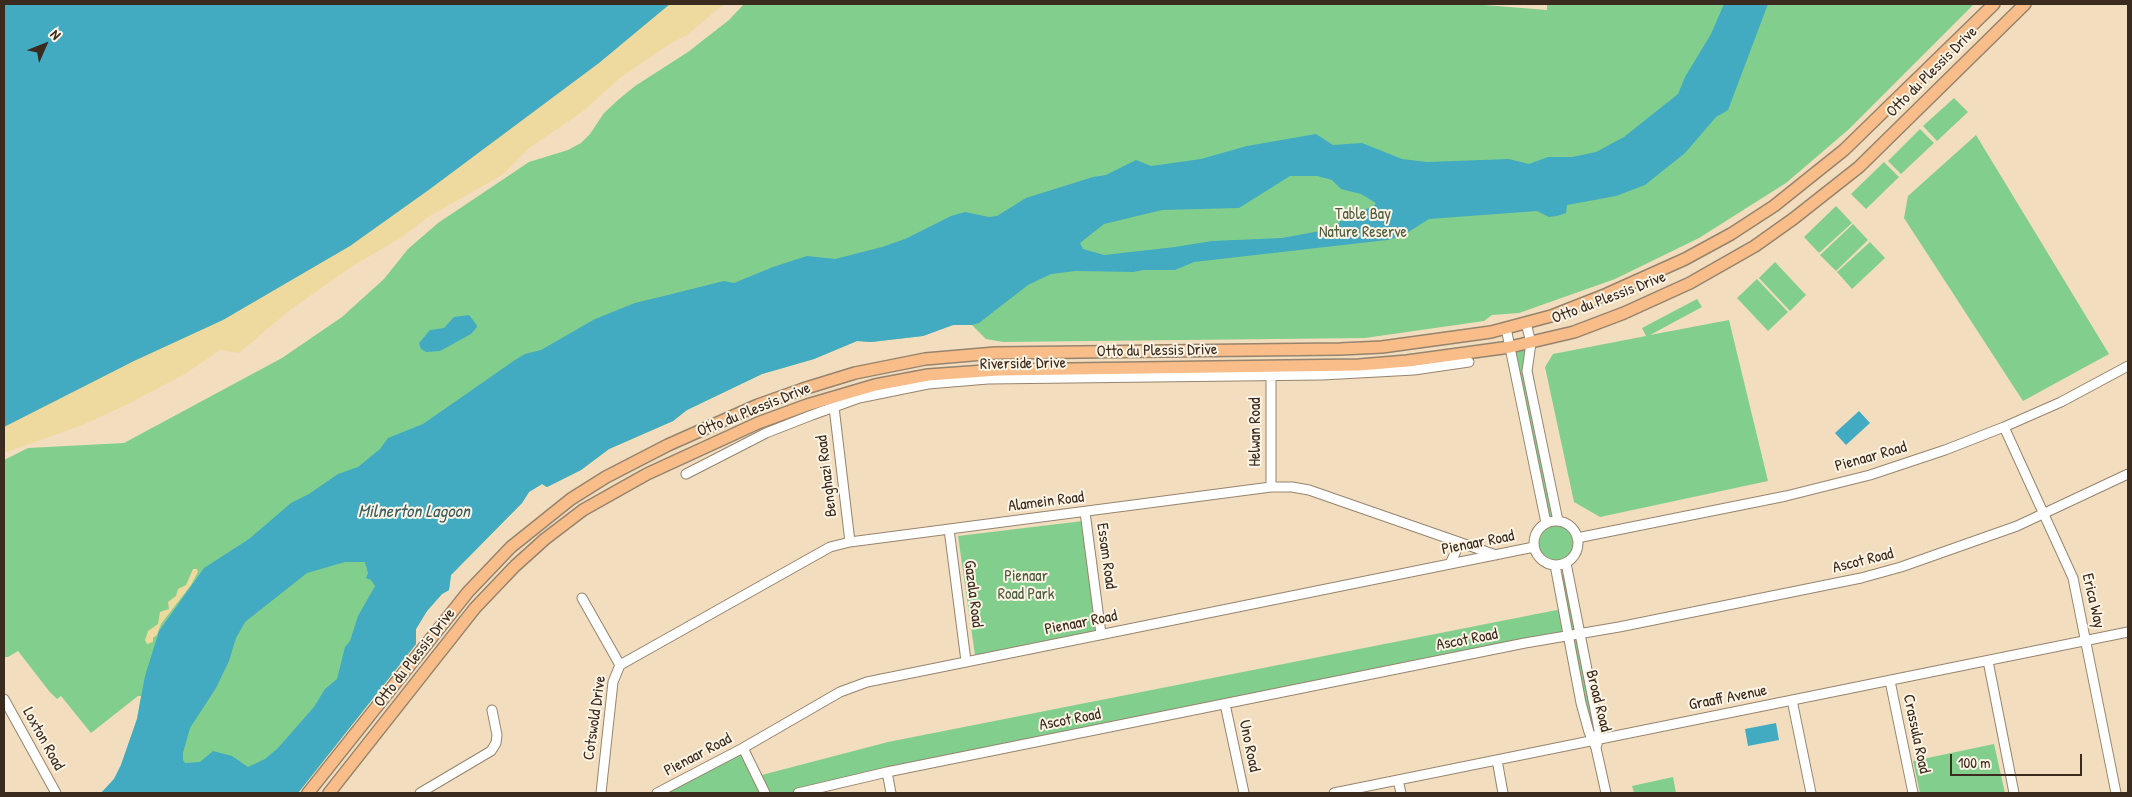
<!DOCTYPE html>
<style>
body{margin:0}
#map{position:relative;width:2132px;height:797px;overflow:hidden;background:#f2ddbf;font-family:"Patrick Hand",sans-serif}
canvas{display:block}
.frame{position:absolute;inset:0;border:5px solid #3b2a1e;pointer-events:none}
.north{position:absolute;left:20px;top:20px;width:50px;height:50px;-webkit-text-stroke:4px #fcf5e5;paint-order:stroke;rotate:46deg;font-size:14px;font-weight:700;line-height:20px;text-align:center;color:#3b2a1e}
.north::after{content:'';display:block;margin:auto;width:18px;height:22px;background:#3b2a1e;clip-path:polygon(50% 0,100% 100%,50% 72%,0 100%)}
.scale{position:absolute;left:1950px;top:754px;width:132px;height:22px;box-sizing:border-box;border:2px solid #3b2a1e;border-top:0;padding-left:6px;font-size:15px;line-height:18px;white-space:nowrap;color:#3b2a1e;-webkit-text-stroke:4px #fcf5e5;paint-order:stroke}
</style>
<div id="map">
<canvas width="2132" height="797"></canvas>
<div class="frame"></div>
<div class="north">N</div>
<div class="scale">100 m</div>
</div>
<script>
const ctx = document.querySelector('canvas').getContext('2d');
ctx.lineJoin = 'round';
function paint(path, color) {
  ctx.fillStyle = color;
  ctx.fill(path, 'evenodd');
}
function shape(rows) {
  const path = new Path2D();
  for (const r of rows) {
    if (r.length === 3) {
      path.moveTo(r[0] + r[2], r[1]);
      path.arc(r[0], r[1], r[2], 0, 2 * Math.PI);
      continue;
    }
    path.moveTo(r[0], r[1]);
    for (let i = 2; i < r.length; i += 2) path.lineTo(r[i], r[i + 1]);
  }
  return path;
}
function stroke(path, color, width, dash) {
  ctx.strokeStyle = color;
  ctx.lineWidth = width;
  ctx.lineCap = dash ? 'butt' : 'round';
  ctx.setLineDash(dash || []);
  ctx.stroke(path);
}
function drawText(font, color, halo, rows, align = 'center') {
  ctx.font = font + ' "Patrick Hand",sans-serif';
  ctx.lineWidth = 4;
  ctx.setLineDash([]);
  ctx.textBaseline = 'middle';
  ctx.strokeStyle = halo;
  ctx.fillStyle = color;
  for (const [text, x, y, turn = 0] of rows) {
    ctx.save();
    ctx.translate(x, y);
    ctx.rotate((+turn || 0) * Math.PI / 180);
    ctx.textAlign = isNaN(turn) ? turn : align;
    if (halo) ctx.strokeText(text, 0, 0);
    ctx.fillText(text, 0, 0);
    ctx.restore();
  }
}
const green = shape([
 [744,4,1471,4,1547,10,1547,4,1974,4,1848,130,1786,183,1699,238,1615,279,1519,313,1492,315,1484,321,1365,338,1003,342,986,339,972,325,953,325,923,336,871,342,857,341,814,359,762,374,687,410,673,421,609,449,581,470,547,487,542,484,529,492,522,503,451,575,449,590,442,594,427,611,416,629,416,644,298,793,101,793,114,779,121,765,137,719,141,696,138,696,91,733,61,696,57,699,49,691,18,651,8,657,4,657,4,460,28,448,124,443,282,358,342,317,384,279,408,249,438,223,529,162,568,150,581,143,590,134,604,113,618,100,635,86,688,52,729,20],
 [1954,98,1968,112,1937,141,1923,126],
 [1920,129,1934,143,1901,174,1888,161],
 [1976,135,2109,354,2023,401,1904,218,1908,196],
 [1884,162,1899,177,1866,209,1851,194],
 [1836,206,1852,223,1819,253,1804,237],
 [1853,224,1868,240,1836,271,1820,255],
 [1870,242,1885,258,1852,289,1837,272],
 [1775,262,1806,295,1790,311,1759,278],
 [1757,279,1788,312,1768,331,1737,298],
 [1697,299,1702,307,1650,335,1729,320,1768,481,1600,517,1574,502,1545,367,1553,354,1646,336,1642,328],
 [1529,348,1557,515,1549,516,1514,352],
 [1083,521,1098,630,975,655,958,536],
 [1556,543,17],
 [1561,575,1564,575,1597,738,1591,729],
 [1562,609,1568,635,798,793,657,793,743,748,758,776,888,742],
 [1994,744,2005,793,1920,793,1913,761],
 [1673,777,1676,793,1634,793,1632,786]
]);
const sand = shape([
 [638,4,724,4,687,35,671,43,620,78,582,112,529,148,502,175,428,217,402,237,351,267,290,310,239,353,220,350,185,374,124,406,80,426,4,453,4,379],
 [193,569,197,569,198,572,191,585,161,624,157,635,153,638,153,642,147,644,145,640,148,631,158,624,160,612,169,609,168,602,176,596,178,589,186,585]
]);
const water = shape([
 [4,4,670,4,599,63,430,189,350,246,223,320,134,361,4,427],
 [1724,4,1768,4,1728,110,1716,117,1685,153,1645,185,1616,196,1567,205,1566,213,1557,216,1549,217,1537,211,1429,219,1402,236,1387,240,1194,262,1175,270,1143,270,1134,272,1075,271,1051,274,1028,285,979,323,972,325,953,325,923,336,871,342,857,341,814,359,762,374,687,410,673,421,609,449,581,470,547,487,542,484,529,492,522,503,451,575,449,590,442,594,427,611,416,629,416,644,298,793,101,793,114,779,121,765,137,719,145,676,159,631,204,568,249,539,291,503,309,494,338,474,358,467,380,449,388,438,423,424,515,360,525,354,541,350,595,319,635,303,668,295,724,281,734,283,773,267,807,256,835,259,882,247,905,239,951,216,965,212,989,217,997,216,1026,198,1093,177,1106,175,1136,160,1151,166,1201,159,1247,146,1316,134,1333,145,1362,143,1402,159,1427,162,1509,159,1529,164,1548,157,1572,157,1596,152,1624,137,1678,94,1685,77,1711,34],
 [1290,176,1317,176,1332,180,1341,189,1361,194,1376,203,1374,206,1361,211,1352,218,1341,221,1331,229,1282,238,1212,241,1175,247,1104,255,1083,249,1080,243,1104,224,1162,210,1239,208],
 [345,562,365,562,368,573,366,578,371,580,375,586,358,616,350,641,345,647,337,679,325,689,314,707,278,748,265,759,248,767,232,756,213,751,200,762,185,763,183,760,183,753,190,728,216,688,229,661,236,638,245,622,307,573],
 [469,315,476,324,477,327,471,334,440,351,426,352,421,349,419,343,430,330,444,328,454,317],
 [1859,411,1870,423,1846,445,1835,433],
 [1776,723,1779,740,1748,746,1745,729]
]);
const minor = shape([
 [1526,323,1531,343,1527,371,1558,521],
 [1506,328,1546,523],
 [1271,376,1271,487],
 [834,407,850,542],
 [2004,427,2073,578,2116,793],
 [686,474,766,433,812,415,859,398,928,384,988,379,1322,375,1414,370,1469,362],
 [1085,512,1101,634],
 [1556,543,22],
 [949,529,966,661],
 [1577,538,1786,496,1870,475,1945,450,2004,427,2061,402,2128,366],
 [1566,563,1599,730,1597,745],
 [1450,564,1456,551,1455,541],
 [1555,565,1581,703,1589,732,1596,748,1606,793],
 [582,598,620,665,613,682,601,793],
 [1988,661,2014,793],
 [620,665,830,547,850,542,1271,487,1292,487,1309,490,1496,555],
 [1890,681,1913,793],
 [4,699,56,793],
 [1792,700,1811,793],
 [1225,704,1244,793],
 [743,748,765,793],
 [1497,760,1503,793],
 [887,772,891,793],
 [1398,780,1401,793],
 [420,793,491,751,496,743,497,735,492,710],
 [657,793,743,748,840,692,867,682,1534,547],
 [798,793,887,772,1525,643,1619,627,1861,578,1901,567,2017,526,2128,474],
 [1334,793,2128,632]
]);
const major = shape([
 [308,793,468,592,511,547,571,499,606,477,668,445,758,405,803,389,855,373,925,359,995,353,1340,349,1382,347,1491,332,1551,316,1607,294,1685,259,1731,234,1774,206,1844,150,1994,4],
 [329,793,475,608,515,566,545,539,583,510,647,474,758,423,807,405,875,385,928,375,998,370,1359,365,1407,361,1510,347,1574,332,1624,313,1690,283,1755,246,1793,219,1859,167,2025,4]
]);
const streetNames = [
 ["Otto du Plessis Drive",1932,72,-45],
 ["Otto du Plessis Drive",1609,298,-21],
 ["Otto du Plessis Drive",1157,351,-1],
 ["Riverside Drive",1023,364,-1],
 ["Otto du Plessis Drive",754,410,-22],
 ["Helwan Road",1256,432,-90],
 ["Pienaar Road",1871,457,-16],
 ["Benghazi Road",827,476,-97],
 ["Alamein Road",1046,502,-7],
 ["Pienaar Road",1478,543,-11],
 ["Essam Road",1106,556,82],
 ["Ascot Road",1863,561,-14],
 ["Gazala Road",973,594,83],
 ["Erica Way",2093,601,77],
 ["Pienaar Road",1081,623,-11],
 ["Ascot Road",1467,640,-11],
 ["Otto du Plessis Drive",415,658,-52],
 ["Graaff Avenue",1728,698,-11],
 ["Broad Road",1598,701,76],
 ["Cotswold Drive",595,718,-82],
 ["Ascot Road",1070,720,-11],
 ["Crassula Road",1916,734,78],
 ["Loxton Road",43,739,61],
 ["Uno Road",1249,746,78],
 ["Pienaar Road",698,755,-28]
];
const parkNames = [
 ["Table Bay",1363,215],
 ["Nature Reserve",1363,233],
 ["Pienaar",1026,577],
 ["Road Park",1026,595]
];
const waterNames = [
 ["Milnerton Lagoon",414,512]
];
paint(green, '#82cf8d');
paint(sand, '#eeda9e');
paint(water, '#42aac1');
stroke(minor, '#96846e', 11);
stroke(major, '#96846e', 14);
stroke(minor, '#fff', 9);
stroke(major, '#f8bd88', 11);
drawText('16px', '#3b2a1e', '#fcf5e5', streetNames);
drawText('16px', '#505c3f', '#fcf5e5', parkNames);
drawText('italic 18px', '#3e5d5f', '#fcf5e5', waterNames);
</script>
